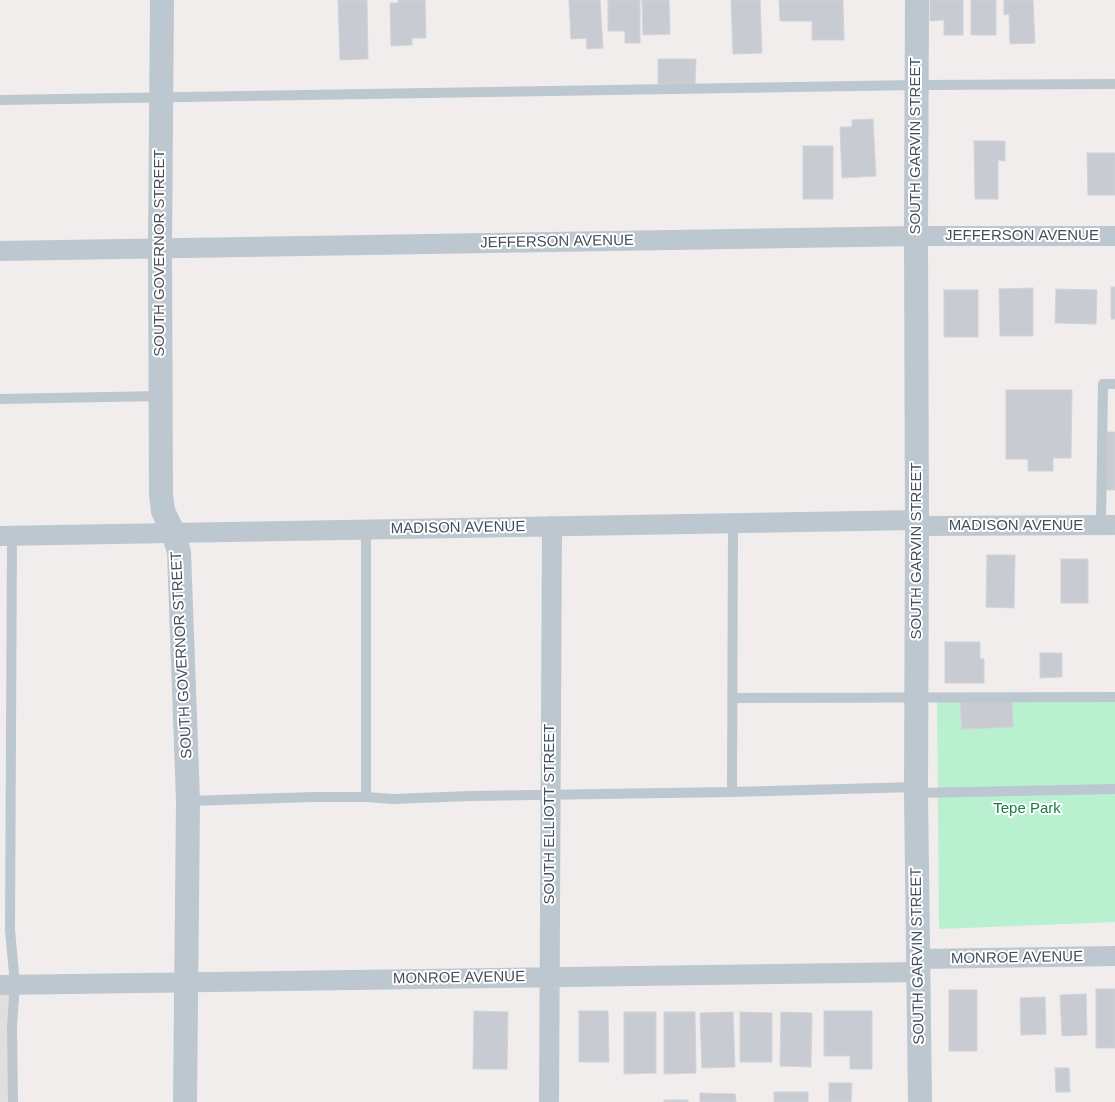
<!DOCTYPE html>
<style>
body{margin:0}
canvas{display:block;background:#f0edec}
</style>
<canvas width="1115" height="1102"></canvas>
<script>
const ctx = document.querySelector('canvas').getContext('2d');
ctx.lineJoin = 'round';
function paint(path, color) {
  ctx.fillStyle = color;
  ctx.fill(path, 'evenodd');
}
function shape(rows) {
  const path = new Path2D();
  for (const r of rows) {
    path.moveTo(r[0], r[1]);
    for (let i = 2; i < r.length; i += 2) path.lineTo(r[i], r[i + 1]);
  }
  return path;
}
function stroke(path, color, width, dash) {
  ctx.strokeStyle = color;
  ctx.lineWidth = width;
  ctx.lineCap = dash ? 'butt' : 'round';
  ctx.setLineDash(dash || []);
  ctx.stroke(path);
}
function drawText(font, color, halo, rows, align = 'center') {
  ctx.font = font + ' Helvetica,sans-serif';
  ctx.lineWidth = 4;
  ctx.setLineDash([]);
  ctx.textBaseline = 'middle';
  ctx.strokeStyle = halo;
  ctx.fillStyle = color;
  for (const [text, x, y, turn = 0] of rows) {
    ctx.save();
    ctx.translate(x, y);
    ctx.rotate((+turn || 0) * Math.PI / 180);
    ctx.textAlign = isNaN(turn) ? turn : align;
    if (halo) ctx.strokeText(text, 0, 0);
    ctx.fillText(text, 0, 0);
    ctx.restore();
  }
}
const education = shape([
 [0,985,15,985,16,1102,0,1102]
]);
const green = shape([
 [1115,697,1115,922,939,929,937,699]
]);
const building = shape([
 [338,0,367,0,368,59,340,60,338,0],
 [398,0,425,0,426,38,412,38,412,45,391,46,390,3,398,3,398,0],
 [569,0,600,0,603,48,587,49,586,38,571,39,569,0],
 [608,0,640,0,640,43,625,43,625,31,608,31,608,0],
 [642,0,669,0,670,34,643,35,642,0],
 [731,0,760,0,762,53,733,54,731,0],
 [779,0,843,0,844,40,812,40,812,21,780,21,779,0],
 [930,0,963,0,963,35,944,35,944,20,930,21,930,0],
 [971,0,996,0,996,35,971,35,971,0],
 [1004,0,1033,0,1035,43,1010,44,1009,14,1004,15,1004,0],
 [658,59,696,59,695,84,658,84,658,59],
 [873,119,876,176,842,178,840,127,852,127,852,120,873,119],
 [974,141,1005,141,1005,161,998,160,998,199,975,199,974,141],
 [803,146,833,146,833,199,803,199,803,146],
 [1087,153,1115,153,1115,195,1088,195,1087,153],
 [1111,287,1115,287,1115,319,1111,319,1111,287],
 [1033,288,1033,336,1000,336,999,289,1033,288],
 [1056,289,1097,290,1096,324,1055,323,1056,289],
 [944,290,978,290,978,337,944,337,944,290],
 [1006,390,1072,390,1071,458,1053,458,1053,471,1028,471,1028,459,1006,459,1006,390],
 [1105,432,1115,432,1115,490,1105,490,1105,432],
 [987,555,1015,555,1014,608,986,607,987,555],
 [1061,559,1088,559,1088,603,1061,603,1061,559],
 [945,642,980,642,980,659,984,659,984,683,945,683,945,642],
 [1040,653,1062,653,1062,677,1040,678,1040,653],
 [1012,698,1013,727,962,729,960,700,1012,698],
 [1096,989,1115,989,1115,1048,1096,1048,1096,989],
 [949,990,977,990,977,1051,949,1051,949,990],
 [1086,994,1087,1035,1062,1036,1060,995,1086,994],
 [1045,997,1046,1034,1021,1035,1020,998,1045,997],
 [474,1011,508,1012,507,1069,473,1069,474,1011],
 [579,1011,608,1011,609,1062,579,1062,579,1011],
 [824,1011,872,1011,872,1069,850,1069,850,1056,824,1056,824,1011],
 [624,1012,656,1012,656,1073,624,1074,624,1012],
 [664,1012,695,1012,696,1073,664,1074,664,1012],
 [733,1012,735,1067,702,1068,700,1013,733,1012],
 [740,1012,772,1013,772,1062,740,1062,740,1012],
 [781,1012,812,1013,811,1067,780,1066,781,1012],
 [1055,1068,1069,1068,1070,1092,1056,1092,1055,1068],
 [829,1083,852,1083,851,1102,829,1102,829,1083],
 [774,1092,808,1092,808,1102,774,1102,774,1092],
 [700,1093,735,1094,736,1102,700,1102,700,1093],
 [664,1100,688,1100,688,1102,664,1102,664,1100]
]);
const service = shape([
 [0,100,917,85,1115,84],
 [0,399,160,396],
 [1101,525,1103,384,1115,384],
 [12,535,10,930,15,985,12,1025,13,1102],
 [733,698,1115,697],
 [732,792,733,524],
 [916,793,1115,789],
 [366,797,366,529],
 [188,801,314,797,366,797,393,799,470,796,732,792,916,787]
]);
const minor = shape([
 [0,251,916,236,1115,236],
 [917,526,1115,525],
 [0,536,917,520],
 [918,959,1115,956],
 [0,985,918,972],
 [549,1102,552,526]
]);
const tertiary = shape([
 [162,0,160,249,161,495,163,511,173,532,179,552,188,801,185,1102],
 [917,0,916,236,917,526,916,793,920,1102]
]);
const streetNames = [
 ["SOUTH GARVIN STREET",916,146,-90],
 ["JEFFERSON AVENUE",1022,236],
 ["JEFFERSON AVENUE",557,242,-1],
 ["SOUTH GOVERNOR STREET",160,253,-90],
 ["MADISON AVENUE",1016,526],
 ["MADISON AVENUE",458,528,-1],
 ["SOUTH GARVIN STREET",917,551,-90],
 ["SOUTH GOVERNOR STREET",182,655,-93],
 ["SOUTH ELLIOTT STREET",550,814,-90],
 ["SOUTH GARVIN STREET",918,956,-91],
 ["MONROE AVENUE",1017,958,-1],
 ["MONROE AVENUE",459,978,-1]
];
const parkNames = [
 ["Tepe Park",1027,809]
];
paint(education, '#e1dede');
paint(green, '#b9f0d0');
paint(building, '#c9cbd3');
stroke(building, '#d0d3d9', 1);
stroke(service, '#bdc7d0', 10);
stroke(minor, '#bdc7d0', 20);
stroke(tertiary, '#bdc7d0', 24);
drawText('15px', '#454f5b', '#fff', streetNames);
drawText('15px', '#147d4c', '#fff', parkNames);
</script>
